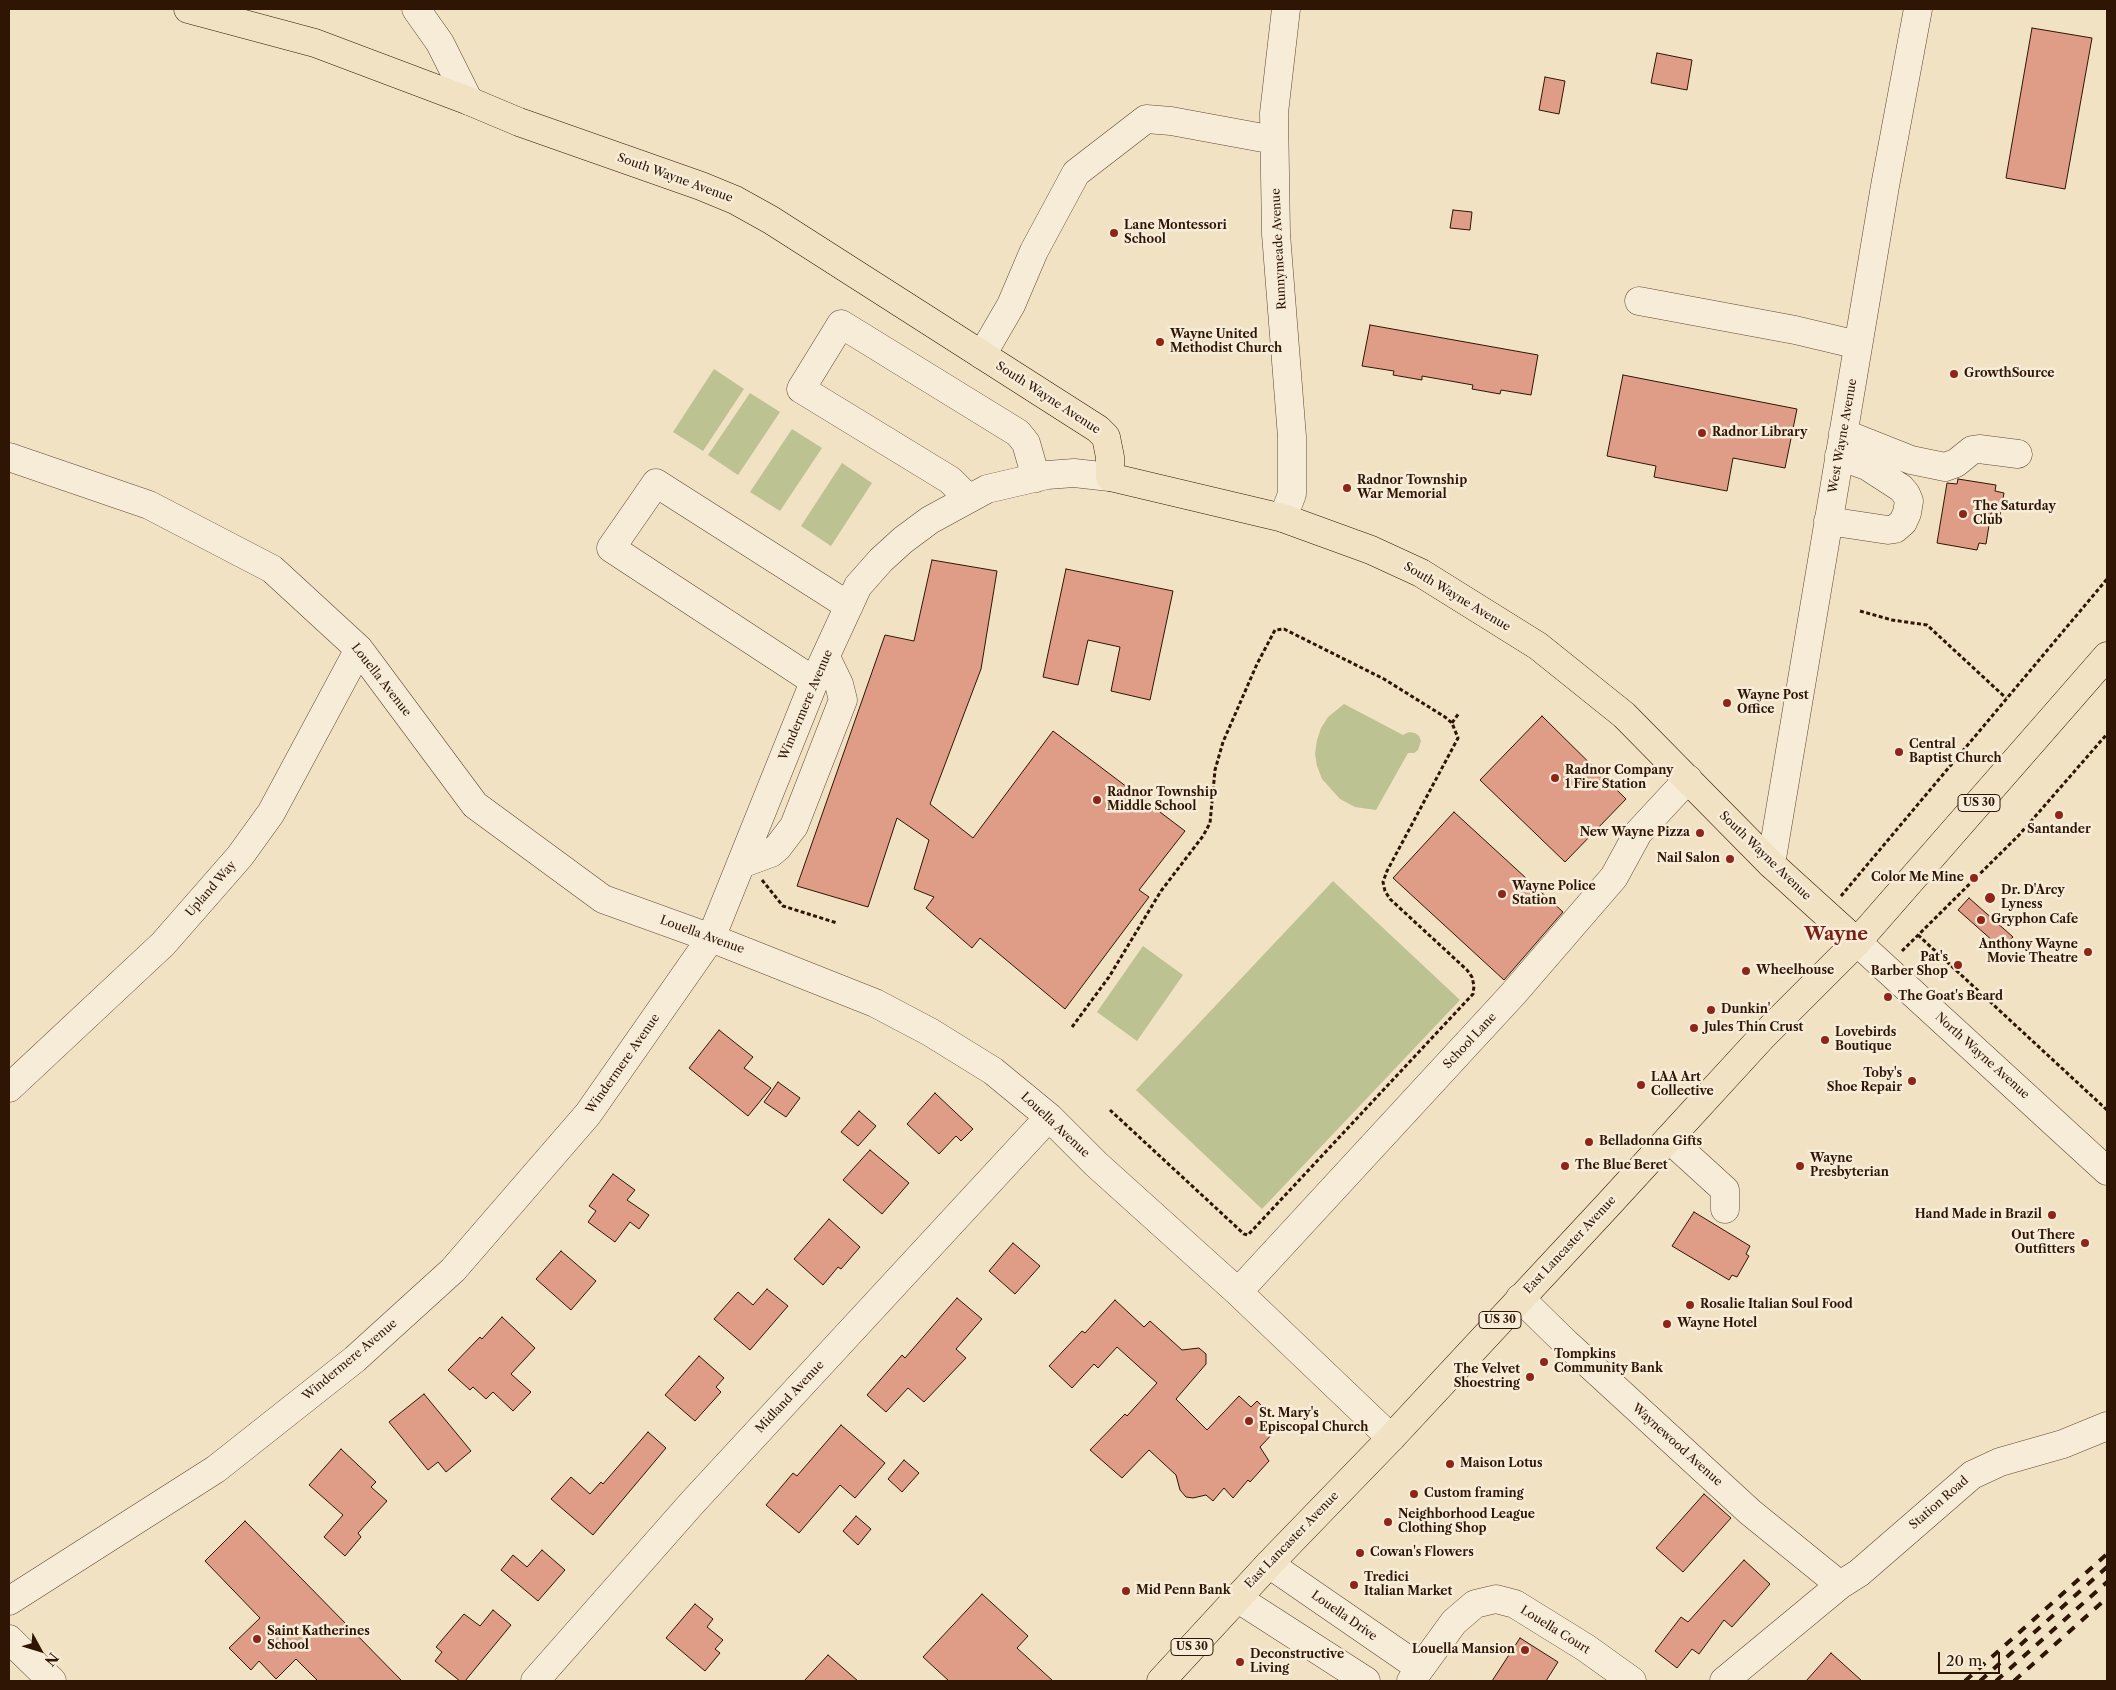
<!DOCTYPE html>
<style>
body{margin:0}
#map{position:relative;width:2116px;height:1690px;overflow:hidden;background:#f1e2c3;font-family:"Libre Caslon Text",serif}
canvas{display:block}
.frame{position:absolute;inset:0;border:10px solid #2e1504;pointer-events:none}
.north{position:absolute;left:15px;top:1625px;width:50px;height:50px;-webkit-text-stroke:4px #f6ecd8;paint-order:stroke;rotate:129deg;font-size:14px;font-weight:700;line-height:20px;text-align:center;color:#2e1504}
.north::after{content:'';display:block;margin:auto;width:18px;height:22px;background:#2e1504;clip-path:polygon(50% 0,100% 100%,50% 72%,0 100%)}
.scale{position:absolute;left:1938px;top:1652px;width:62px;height:22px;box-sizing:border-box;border:2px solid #2e1504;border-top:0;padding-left:6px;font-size:15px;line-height:18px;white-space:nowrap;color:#2e1504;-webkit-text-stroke:4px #f6ecd8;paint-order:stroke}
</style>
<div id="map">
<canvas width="2116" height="1690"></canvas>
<div class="frame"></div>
<div class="north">N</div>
<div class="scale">20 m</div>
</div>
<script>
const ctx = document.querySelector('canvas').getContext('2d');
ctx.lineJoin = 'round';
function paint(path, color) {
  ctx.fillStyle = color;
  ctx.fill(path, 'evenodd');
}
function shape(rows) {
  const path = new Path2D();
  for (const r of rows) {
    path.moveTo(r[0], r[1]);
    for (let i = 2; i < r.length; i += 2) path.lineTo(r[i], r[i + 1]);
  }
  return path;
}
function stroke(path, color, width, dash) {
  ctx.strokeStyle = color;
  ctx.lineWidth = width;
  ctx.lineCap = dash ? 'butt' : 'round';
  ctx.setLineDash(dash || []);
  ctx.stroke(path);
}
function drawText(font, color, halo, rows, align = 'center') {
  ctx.font = font + ' "Libre Caslon Text",serif';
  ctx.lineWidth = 5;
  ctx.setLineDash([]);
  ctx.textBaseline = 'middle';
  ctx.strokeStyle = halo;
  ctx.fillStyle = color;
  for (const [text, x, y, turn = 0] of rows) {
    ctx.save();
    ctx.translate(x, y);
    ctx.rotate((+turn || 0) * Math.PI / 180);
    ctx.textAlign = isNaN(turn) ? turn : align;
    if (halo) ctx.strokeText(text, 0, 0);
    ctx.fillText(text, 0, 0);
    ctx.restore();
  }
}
const green = shape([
 [714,369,744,389,703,451,673,432],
 [750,393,780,412,738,475,708,455],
 [792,429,822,448,780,511,750,492],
 [842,463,872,483,831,546,801,526],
 [1344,704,1403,735,1409,732,1415,733,1419,736,1421,741,1418,750,1414,753,1408,753,1376,810,1355,807,1340,799,1322,779,1317,766,1315,754,1317,740,1321,728,1328,717],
 [1333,881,1460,1000,1262,1209,1136,1090],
 [1143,946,1183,975,1137,1041,1097,1012]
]);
const building = shape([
 [2032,28,2092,38,2065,189,2006,178,2032,28],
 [1657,53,1692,60,1687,90,1651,83,1657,53],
 [1545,77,1565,81,1559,114,1539,110,1545,77],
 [1453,210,1472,212,1470,230,1450,228,1453,210],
 [1370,325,1538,355,1531,395,1501,390,1500,394,1472,389,1473,385,1422,376,1422,380,1393,375,1394,371,1362,366,1370,325],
 [1623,375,1797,409,1785,468,1733,458,1727,491,1654,477,1656,466,1607,456,1623,375],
 [1958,479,1996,485,1995,491,2004,493,2000,515,1991,513,1986,544,1979,543,1977,550,1937,543,1947,483,1957,484,1958,479],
 [932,560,997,571,981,669,930,804,973,838,1053,731,1185,831,1139,890,1149,897,1065,1009,980,938,972,948,926,908,934,897,914,889,929,840,897,818,868,907,797,886,885,635,914,641,932,560],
 [1066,569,1173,591,1150,700,1111,691,1120,647,1088,640,1078,685,1043,677,1066,569],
 [1542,716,1626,799,1565,862,1480,780,1542,716],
 [1454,812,1563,912,1504,980,1393,878,1454,812],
 [1969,898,2013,937,2002,949,1958,910,1969,898],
 [719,1030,753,1057,744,1068,771,1088,748,1116,689,1068,719,1030],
 [778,1082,800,1098,786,1117,764,1102,778,1082],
 [935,1093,973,1129,961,1141,956,1136,939,1154,907,1124,935,1093],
 [859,1111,876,1126,858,1146,841,1132,859,1111],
 [870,1150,909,1183,882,1214,843,1180,870,1150],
 [613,1174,635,1190,627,1200,649,1215,639,1229,630,1222,615,1242,588,1222,596,1211,589,1206,613,1174],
 [1694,1212,1750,1246,1746,1254,1749,1256,1737,1277,1732,1275,1729,1280,1672,1246,1694,1212],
 [829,1219,860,1247,841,1269,838,1267,823,1285,794,1259,829,1219],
 [1013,1243,1040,1266,1015,1294,989,1271,1013,1243],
 [561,1251,596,1281,571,1310,536,1279,561,1251],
 [767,1289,788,1306,750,1350,714,1319,738,1292,753,1305,767,1289],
 [957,1298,982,1319,956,1349,966,1358,924,1402,908,1388,886,1412,867,1395,902,1355,905,1358,957,1298],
 [1115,1300,1144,1327,1150,1321,1182,1350,1199,1348,1206,1354,1206,1364,1176,1399,1207,1430,1239,1396,1251,1407,1257,1401,1269,1413,1263,1418,1276,1430,1260,1447,1269,1461,1250,1482,1248,1480,1233,1498,1224,1488,1213,1501,1206,1495,1193,1498,1186,1497,1180,1490,1176,1475,1149,1450,1122,1478,1090,1450,1125,1414,1127,1416,1157,1383,1117,1347,1098,1368,1094,1364,1072,1388,1049,1366,1082,1331,1085,1333,1115,1300],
 [502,1317,535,1348,511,1374,531,1392,513,1411,493,1392,486,1399,473,1387,470,1390,448,1370,480,1337,482,1339,502,1317],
 [699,1356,724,1378,716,1387,721,1392,695,1421,665,1395,699,1356],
 [424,1394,471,1451,446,1472,438,1462,428,1470,389,1422,424,1394],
 [841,1425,885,1463,855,1498,840,1485,799,1533,766,1505,793,1473,797,1476,841,1425],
 [648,1432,666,1448,593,1535,551,1499,571,1477,590,1494,601,1482,603,1484,648,1432],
 [341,1449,376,1482,371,1487,387,1501,358,1533,361,1537,345,1556,324,1537,343,1515,309,1485,341,1449],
 [904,1460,919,1473,902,1492,888,1479,904,1460],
 [1704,1494,1731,1518,1683,1572,1656,1548,1704,1494],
 [856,1516,871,1529,858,1545,843,1531,856,1516],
 [245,1521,402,1681,318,1681,296,1659,276,1679,259,1661,251,1670,229,1648,260,1618,205,1561,245,1521],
 [542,1550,565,1570,538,1601,501,1570,513,1555,527,1567,542,1550],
 [1744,1560,1770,1584,1732,1627,1724,1620,1699,1654,1692,1649,1677,1668,1655,1651,1681,1617,1688,1622,1744,1560],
 [982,1594,1028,1636,1017,1648,1053,1681,949,1681,923,1657,982,1594],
 [695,1604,713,1619,707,1627,723,1640,715,1649,720,1653,705,1671,666,1638,695,1604],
 [493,1610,511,1625,465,1681,460,1681,435,1661,442,1652,436,1647,464,1614,480,1626,493,1610],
 [1520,1638,1558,1662,1546,1681,1492,1681,1520,1638],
 [1831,1653,1862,1681,1806,1681,1831,1653],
 [828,1655,858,1681,804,1681,828,1655]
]);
const path = shape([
 [1860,611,1892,620,1927,625,2006,698],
 [1452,723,1459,713],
 [762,880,783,906,837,923],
 [1841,896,2107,579],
 [1918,935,2107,1110],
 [1902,951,2019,835,2107,734],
 [1072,1027,1109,977,1161,891,1203,836,1210,823,1215,770,1223,742,1257,664,1275,630,1284,629,1384,679,1445,717,1452,723,1458,738,1387,871,1383,882,1385,891,1390,899,1467,970,1472,977,1474,986,1473,994,1248,1235,1244,1234,1110,1110]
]);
const minor = shape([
 [416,9,440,43,469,101],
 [1639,301,1795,330,1858,345],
 [982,355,1011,305,1034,251,1076,173,1146,119,1171,121,1274,140],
 [1843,433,1911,460,1945,467,1956,463,1972,450,1979,449,2018,454],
 [9,457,149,505,272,569,359,649,475,805,603,899,711,938,875,1003,930,1032,993,1071,1049,1117,1096,1164,1238,1292,1391,1438],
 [968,498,950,480,801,389,841,324,1018,433,1026,443,1036,478],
 [1283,518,1292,494,1292,437,1276,234,1274,113,1286,9],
 [1828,521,1888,530,1895,529,1903,522,1907,513,1909,501,1906,494,1901,488,1867,466,1839,456],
 [814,681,611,548,656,483,849,606],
 [741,864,771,853,778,847,794,826,843,700,839,684,826,657],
 [1771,864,1885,186,1918,9],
 [1857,942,2107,1171],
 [9,1088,163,944,240,856,271,813,359,649],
 [1669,1139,1725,1190,1725,1209],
 [1238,1292,1513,994,1614,877,1638,833,1688,779],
 [1520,1298,1566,1343,1750,1512,1840,1585],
 [1269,1564,1420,1668],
 [1237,1598,1366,1681],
 [9,1601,216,1469,355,1359,453,1270,588,1114,711,938,816,677,858,586,881,560,903,540,930,520,987,489,1047,475,1074,473,1110,477],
 [9,1639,52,1681],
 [535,1681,692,1503,1049,1117],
 [1411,1681,1454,1622,1475,1604,1496,1599,1515,1604,1586,1648,1632,1681],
 [1724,1681,1840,1585,1859,1573,1972,1475,2000,1462,2063,1444,2107,1426]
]);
const major = shape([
 [188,9,315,43,469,101,519,122,701,186,735,200,771,220,1098,429,1106,437,1110,457,1110,477,1283,518,1371,550,1421,573,1538,646,1624,715,1771,864,1857,942]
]);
const highway = shape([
 [1161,1681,1269,1564,1391,1438,1607,1206,1763,1036,1857,942,2107,656]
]);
const rail = shape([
 [1965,1681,2107,1554],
 [1980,1681,2107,1567],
 [1996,1681,2107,1582],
 [2014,1681,2107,1598]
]);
const markers = [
 [1114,233,5,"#8f2418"],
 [1160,342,5,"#8f2418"],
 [1954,374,5,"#8f2418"],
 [1702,433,5,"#8f2418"],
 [1347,488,5,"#8f2418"],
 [1963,514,5,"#8f2418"],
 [1727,703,5,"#8f2418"],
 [1899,752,5,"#8f2418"],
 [1555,778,5,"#8f2418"],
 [1097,800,5,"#8f2418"],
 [2059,815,5,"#8f2418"],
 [1700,833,5,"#8f2418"],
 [1730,859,5,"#8f2418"],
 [1974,878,5,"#8f2418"],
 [1502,894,5,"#8f2418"],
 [1990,898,6,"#8f2418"],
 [1981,920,5,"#8f2418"],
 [2088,952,5,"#8f2418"],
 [1958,965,5,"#8f2418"],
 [1746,971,5,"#8f2418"],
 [1888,997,5,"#8f2418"],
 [1711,1010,5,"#8f2418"],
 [1694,1028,5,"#8f2418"],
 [1825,1040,5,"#8f2418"],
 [1912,1081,5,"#8f2418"],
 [1641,1085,5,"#8f2418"],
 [1589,1142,5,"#8f2418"],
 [1565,1166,5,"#8f2418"],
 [1800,1166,5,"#8f2418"],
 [2052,1215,5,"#8f2418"],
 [2085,1243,5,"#8f2418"],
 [1690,1305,5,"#8f2418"],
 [1667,1324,5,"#8f2418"],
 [1544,1362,5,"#8f2418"],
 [1530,1377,5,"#8f2418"],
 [1249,1421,5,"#8f2418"],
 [1450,1464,5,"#8f2418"],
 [1414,1494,5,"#8f2418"],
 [1388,1522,5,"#8f2418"],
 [1360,1553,5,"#8f2418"],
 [1354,1585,5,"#8f2418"],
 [1126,1591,5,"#8f2418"],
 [257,1639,5,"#8f2418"],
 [1525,1650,5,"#8f2418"],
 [1240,1662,5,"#8f2418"]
];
const shields = [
 [1979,803,42],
 [1500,1320,42],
 [1192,1647,42]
];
const shieldNames = [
 ["US 30",1979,803],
 ["US 30",1500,1320],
 ["US 30",1192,1647]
];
const streetNames = [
 ["South Wayne Avenue",675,178,20],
 ["Runnymeade Avenue",1279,249,-93],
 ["South Wayne Avenue",1048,398,33],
 ["West Wayne Avenue",1843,436,-80],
 ["South Wayne Avenue",1457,597,31],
 ["Louella Avenue",381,680,52],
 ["Windermere Avenue",806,705,-67],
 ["South Wayne Avenue",1765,856,44],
 ["Upland Way",211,889,-49],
 ["Louella Avenue",702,935,20],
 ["School Lane",1470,1041,-47],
 ["North Wayne Avenue",1982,1056,42],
 ["Windermere Avenue",623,1064,-55],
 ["Louella Avenue",1055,1125,43],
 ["East Lancaster Avenue",1570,1245,-47],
 ["Windermere Avenue",350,1360,-40],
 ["Midland Avenue",790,1397,-47],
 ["Waynewood Avenue",1677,1445,42],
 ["Station Road",1939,1503,-41],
 ["East Lancaster Avenue",1292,1540,-46],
 ["Louella Drive",1344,1616,35],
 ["Louella Court",1555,1630,32]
];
const poiNames = [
 ["Lane Montessori",1124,226],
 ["School",1124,240],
 ["Wayne United",1170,335],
 ["Methodist Church",1170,349],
 ["GrowthSource",1964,374],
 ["Radnor Library",1712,433],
 ["Radnor Township",1357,481],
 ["War Memorial",1357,495],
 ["The Saturday",1973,507],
 ["Club",1973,521],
 ["Wayne Post",1737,696],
 ["Office",1737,710],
 ["Central",1909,745],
 ["Baptist Church",1909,759],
 ["Radnor Company",1565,771],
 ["1 Fire Station",1565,785],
 ["Radnor Township",1107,793],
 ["Middle School",1107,807],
 ["Santander",2059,830,"center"],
 ["New Wayne Pizza",1690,833,"right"],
 ["Nail Salon",1720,859,"right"],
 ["Color Me Mine",1964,878,"right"],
 ["Wayne Police",1512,887],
 ["Station",1512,901],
 ["Dr. D'Arcy",2001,891],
 ["Lyness",2001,905],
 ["Gryphon Cafe",1991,920],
 ["Anthony Wayne",2078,945,"right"],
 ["Movie Theatre",2078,959,"right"],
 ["Pat's",1948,958,"right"],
 ["Barber Shop",1948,972,"right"],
 ["Wheelhouse",1756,971],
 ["The Goat's Beard",1898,997],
 ["Dunkin'",1721,1010],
 ["Jules Thin Crust",1704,1028],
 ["Lovebirds",1835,1033],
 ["Boutique",1835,1047],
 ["Toby's",1902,1074,"right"],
 ["Shoe Repair",1902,1088,"right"],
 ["LAA Art",1651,1078],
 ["Collective",1651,1092],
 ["Belladonna Gifts",1599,1142],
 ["Wayne",1810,1159],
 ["Presbyterian",1810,1173],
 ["The Blue Beret",1575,1166],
 ["Hand Made in Brazil",2042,1215,"right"],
 ["Out There",2075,1236,"right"],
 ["Outfitters",2075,1250,"right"],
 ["Rosalie Italian Soul Food",1700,1305],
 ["Wayne Hotel",1677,1324],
 ["Tompkins",1554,1355],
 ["Community Bank",1554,1369],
 ["The Velvet",1520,1370,"right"],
 ["Shoestring",1520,1384,"right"],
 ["St. Mary's",1259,1414],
 ["Episcopal Church",1259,1428],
 ["Maison Lotus",1460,1464],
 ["Custom framing",1424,1494],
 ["Neighborhood League",1398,1515],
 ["Clothing Shop",1398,1529],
 ["Cowan's Flowers",1370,1553],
 ["Tredici",1364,1578],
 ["Italian Market",1364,1592],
 ["Mid Penn Bank",1136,1591],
 ["Saint Katherines",267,1632],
 ["School",267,1646],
 ["Louella Mansion",1515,1650,"right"],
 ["Deconstructive",1250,1655],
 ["Living",1250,1669]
];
const districtNames = [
 ["Wayne",1836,935]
];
paint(green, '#bdc292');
paint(building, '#df9d88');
stroke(building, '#2e1504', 1);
stroke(minor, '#5f4834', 29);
stroke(major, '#2e1504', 29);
stroke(highway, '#2e1504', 29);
stroke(path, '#2e1504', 3, [4, 2.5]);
stroke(minor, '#f6ecd8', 28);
stroke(major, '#f1e2c3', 28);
stroke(highway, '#f1e2c3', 28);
stroke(rail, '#2e1504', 4, [9, 9]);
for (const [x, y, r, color] of markers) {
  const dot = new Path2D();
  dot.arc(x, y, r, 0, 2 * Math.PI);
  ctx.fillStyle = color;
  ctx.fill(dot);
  stroke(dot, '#f6ecd8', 2);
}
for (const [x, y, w] of shields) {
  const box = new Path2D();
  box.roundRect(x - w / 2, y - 8.5, w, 17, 4);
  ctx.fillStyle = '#f6ecd8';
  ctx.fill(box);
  stroke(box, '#2e1504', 1);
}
drawText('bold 11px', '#2e1504', null, shieldNames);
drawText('12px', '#2e1504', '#f6ecd8', streetNames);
drawText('bold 12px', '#2e1504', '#f6ecd8', poiNames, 'left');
drawText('bold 18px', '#7a1f14', '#f6ecd8', districtNames);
</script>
